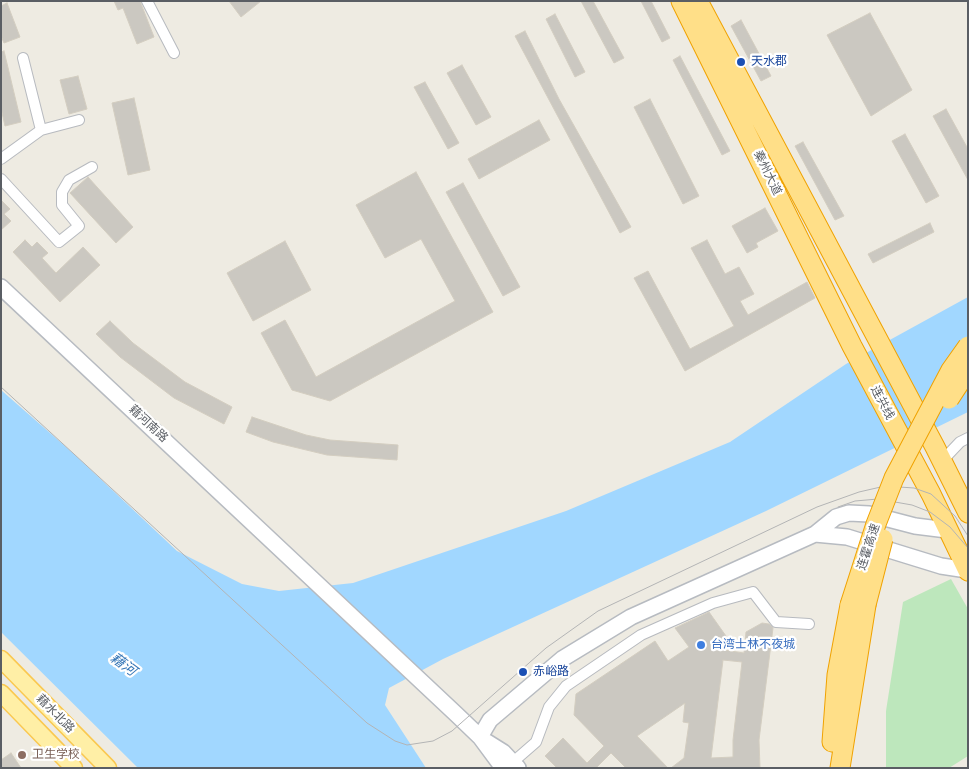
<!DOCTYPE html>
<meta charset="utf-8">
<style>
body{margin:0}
#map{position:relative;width:969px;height:769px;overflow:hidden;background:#eeebe2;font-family:"DejaVu Sans",sans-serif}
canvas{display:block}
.frame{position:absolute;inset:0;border:2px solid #5a5e64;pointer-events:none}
</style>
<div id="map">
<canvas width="969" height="769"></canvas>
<div class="frame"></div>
</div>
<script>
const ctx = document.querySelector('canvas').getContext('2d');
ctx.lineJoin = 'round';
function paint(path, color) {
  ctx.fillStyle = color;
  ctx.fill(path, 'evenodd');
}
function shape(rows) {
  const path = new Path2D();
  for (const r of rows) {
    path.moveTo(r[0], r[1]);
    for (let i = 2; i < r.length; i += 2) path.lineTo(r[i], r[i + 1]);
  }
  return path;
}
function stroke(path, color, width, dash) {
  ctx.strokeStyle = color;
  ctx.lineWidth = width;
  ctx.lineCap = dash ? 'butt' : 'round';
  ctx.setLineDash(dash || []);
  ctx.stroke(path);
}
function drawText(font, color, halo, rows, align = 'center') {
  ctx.font = font + ' "DejaVu Sans","Noto Sans SC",sans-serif';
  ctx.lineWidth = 4.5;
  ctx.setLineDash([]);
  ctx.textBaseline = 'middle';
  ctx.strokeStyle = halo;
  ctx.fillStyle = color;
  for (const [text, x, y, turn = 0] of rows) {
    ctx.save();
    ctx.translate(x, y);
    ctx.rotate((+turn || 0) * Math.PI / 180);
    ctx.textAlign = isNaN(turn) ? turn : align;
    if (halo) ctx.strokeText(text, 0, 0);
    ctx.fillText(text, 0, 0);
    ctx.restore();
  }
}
const green = shape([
 [951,579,968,609,968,756,949,768,886,768,886,711,903,602]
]);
const water = shape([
 [968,297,968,412,766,511,443,659,389,688,385,705,426,768,138,768,1,632,1,390,74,454,177,551,242,584,279,591,353,583,566,511,730,442,846,364]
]);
const building = shape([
 [114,1,140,1,154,37,137,44,123,8,118,10,114,1],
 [229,1,261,1,241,17,229,1],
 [581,1,593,1,624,58,614,63,581,1],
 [641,1,651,1,670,38,662,42,641,1],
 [7,3,20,37,4,43,1,36,1,6,7,3],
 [870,13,912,90,871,116,827,35,870,13],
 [555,14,585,72,575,77,546,19,555,14],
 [741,20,771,76,761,81,731,26,741,20],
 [525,31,559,99,631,227,620,233,515,36,525,31],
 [4,51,21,122,5,126,1,108,1,52,4,51],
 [680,56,730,151,722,155,673,60,680,56],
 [462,65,491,117,476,125,447,73,462,65],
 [78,76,87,109,69,114,60,80,78,76],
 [425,82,459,143,448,149,414,87,425,82],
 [134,98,150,170,128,175,112,103,134,98],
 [650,99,699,196,683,204,634,107,650,99],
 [946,109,968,149,968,180,933,116,946,109],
 [539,120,550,140,479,179,468,159,539,120],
 [905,134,939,196,926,203,892,141,905,134],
 [803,142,844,216,835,220,795,146,803,142],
 [416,172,493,312,330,401,292,390,261,333,285,320,316,377,455,301,421,239,385,258,356,205,416,172],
 [88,177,133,227,116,243,70,193,88,177],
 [463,183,520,287,503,296,446,192,463,183],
 [1,200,10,209,4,214,11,221,1,230,1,200],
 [765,208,778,231,756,243,758,247,747,253,732,226,765,208],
 [930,223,934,232,873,263,868,254,930,223],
 [25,240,32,247,37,242,48,253,42,258,56,273,83,247,100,265,60,302,13,252,25,240],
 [707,240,725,274,739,267,754,294,740,301,748,315,807,282,815,298,685,371,634,278,648,271,690,349,734,326,691,248,707,240],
 [285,241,311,290,253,321,227,273,285,241],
 [110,321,133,343,185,382,232,407,224,424,174,398,120,357,96,334,110,321],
 [252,417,306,435,330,440,398,445,397,460,327,455,273,442,246,432,252,417],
 [709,612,726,636,724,650,744,653,746,632,762,623,769,624,773,628,759,740,760,768,671,768,684,758,689,723,683,722,685,703,637,736,668,768,626,768,611,753,596,768,557,768,545,756,563,738,587,763,604,746,574,715,576,694,655,641,668,661,689,647,675,628,709,612],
 [723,660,742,662,733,740,733,757,711,758,723,660],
 [11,753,21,768,1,768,1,760,11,753]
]);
const street = shape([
 [147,1,174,53],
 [23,58,41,130],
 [1,159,41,130,79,120],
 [1,179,59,242,79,226,62,205,62,192,69,180,92,167],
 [941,462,960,442,968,438],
 [513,762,536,742,549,707,566,686,641,635,713,603,753,592,776,622,809,624]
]);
const secondary = shape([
 [1,287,456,714,480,737,503,768],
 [815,534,847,537,941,566,967,570],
 [480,737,490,720,562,659,631,617,815,534,836,517,849,513,869,514,915,526,947,530],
 [487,742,503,752,518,768]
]);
const primary = shape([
 [1,659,108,768],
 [1,693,74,768]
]);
const highway = shape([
 [681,1,852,346,931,494,968,571],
 [698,1,935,447,968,513],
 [832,742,837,675,850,605],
 [840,768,866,605]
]);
const tram = shape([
 [1,387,367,723,395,741,407,745,433,741,452,731,546,648,598,611,817,507,859,492,885,486,914,488,931,494,955,516,968,536],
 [838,507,855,501,878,499,912,505,930,512,950,527,968,548]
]);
const highwayBridge = shape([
 [949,399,968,370],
 [850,605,876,524,894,478,951,370,968,346],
 [866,605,883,539]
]);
const markers = [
 [741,62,5,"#1a4fb4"],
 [701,645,5,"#3f7fe0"],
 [523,672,5,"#1a4fb4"],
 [22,755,5,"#8d6e63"]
];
const transitNames = [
 ["天水郡",751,62],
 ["赤峪路",533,672]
];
const streetNames = [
 ["秦州大道",767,173,64],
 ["连共线",882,403,62],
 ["藉河南路",148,424,43],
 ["连霍高速",869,547,-72],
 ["藉水北路",55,714,45]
];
const shopNames = [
 ["台湾士林不夜城",711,645]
];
const educationNames = [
 ["卫生学校",32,755]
];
const waterNames = [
 ["藉河",123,665,36]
];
paint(green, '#bde7bc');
paint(water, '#a1d7ff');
paint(building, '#cbc8c1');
stroke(building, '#d3cdc0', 1);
stroke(street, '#b7babf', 12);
stroke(secondary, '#b7bbc1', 18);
stroke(primary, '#fac84f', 19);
stroke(highway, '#f0a200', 21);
stroke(street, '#fff', 10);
stroke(secondary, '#fff', 15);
stroke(primary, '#ffefa6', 16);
stroke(highway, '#ffdf88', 19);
stroke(tram, '#b3b4b5', 1);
stroke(highwayBridge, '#f0a200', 21, []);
stroke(highwayBridge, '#ffdf88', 19);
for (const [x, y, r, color] of markers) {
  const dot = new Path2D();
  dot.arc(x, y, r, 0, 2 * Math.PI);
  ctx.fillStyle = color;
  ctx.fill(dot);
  stroke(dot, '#fff', 2);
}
drawText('12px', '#164399', '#fff', transitNames, 'left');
drawText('12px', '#5a5e64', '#fff', streetNames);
drawText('12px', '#366cbe', '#fff', shopNames, 'left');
drawText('12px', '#785e54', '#fff', educationNames, 'left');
drawText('italic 14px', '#3878b8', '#fff', waterNames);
</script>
